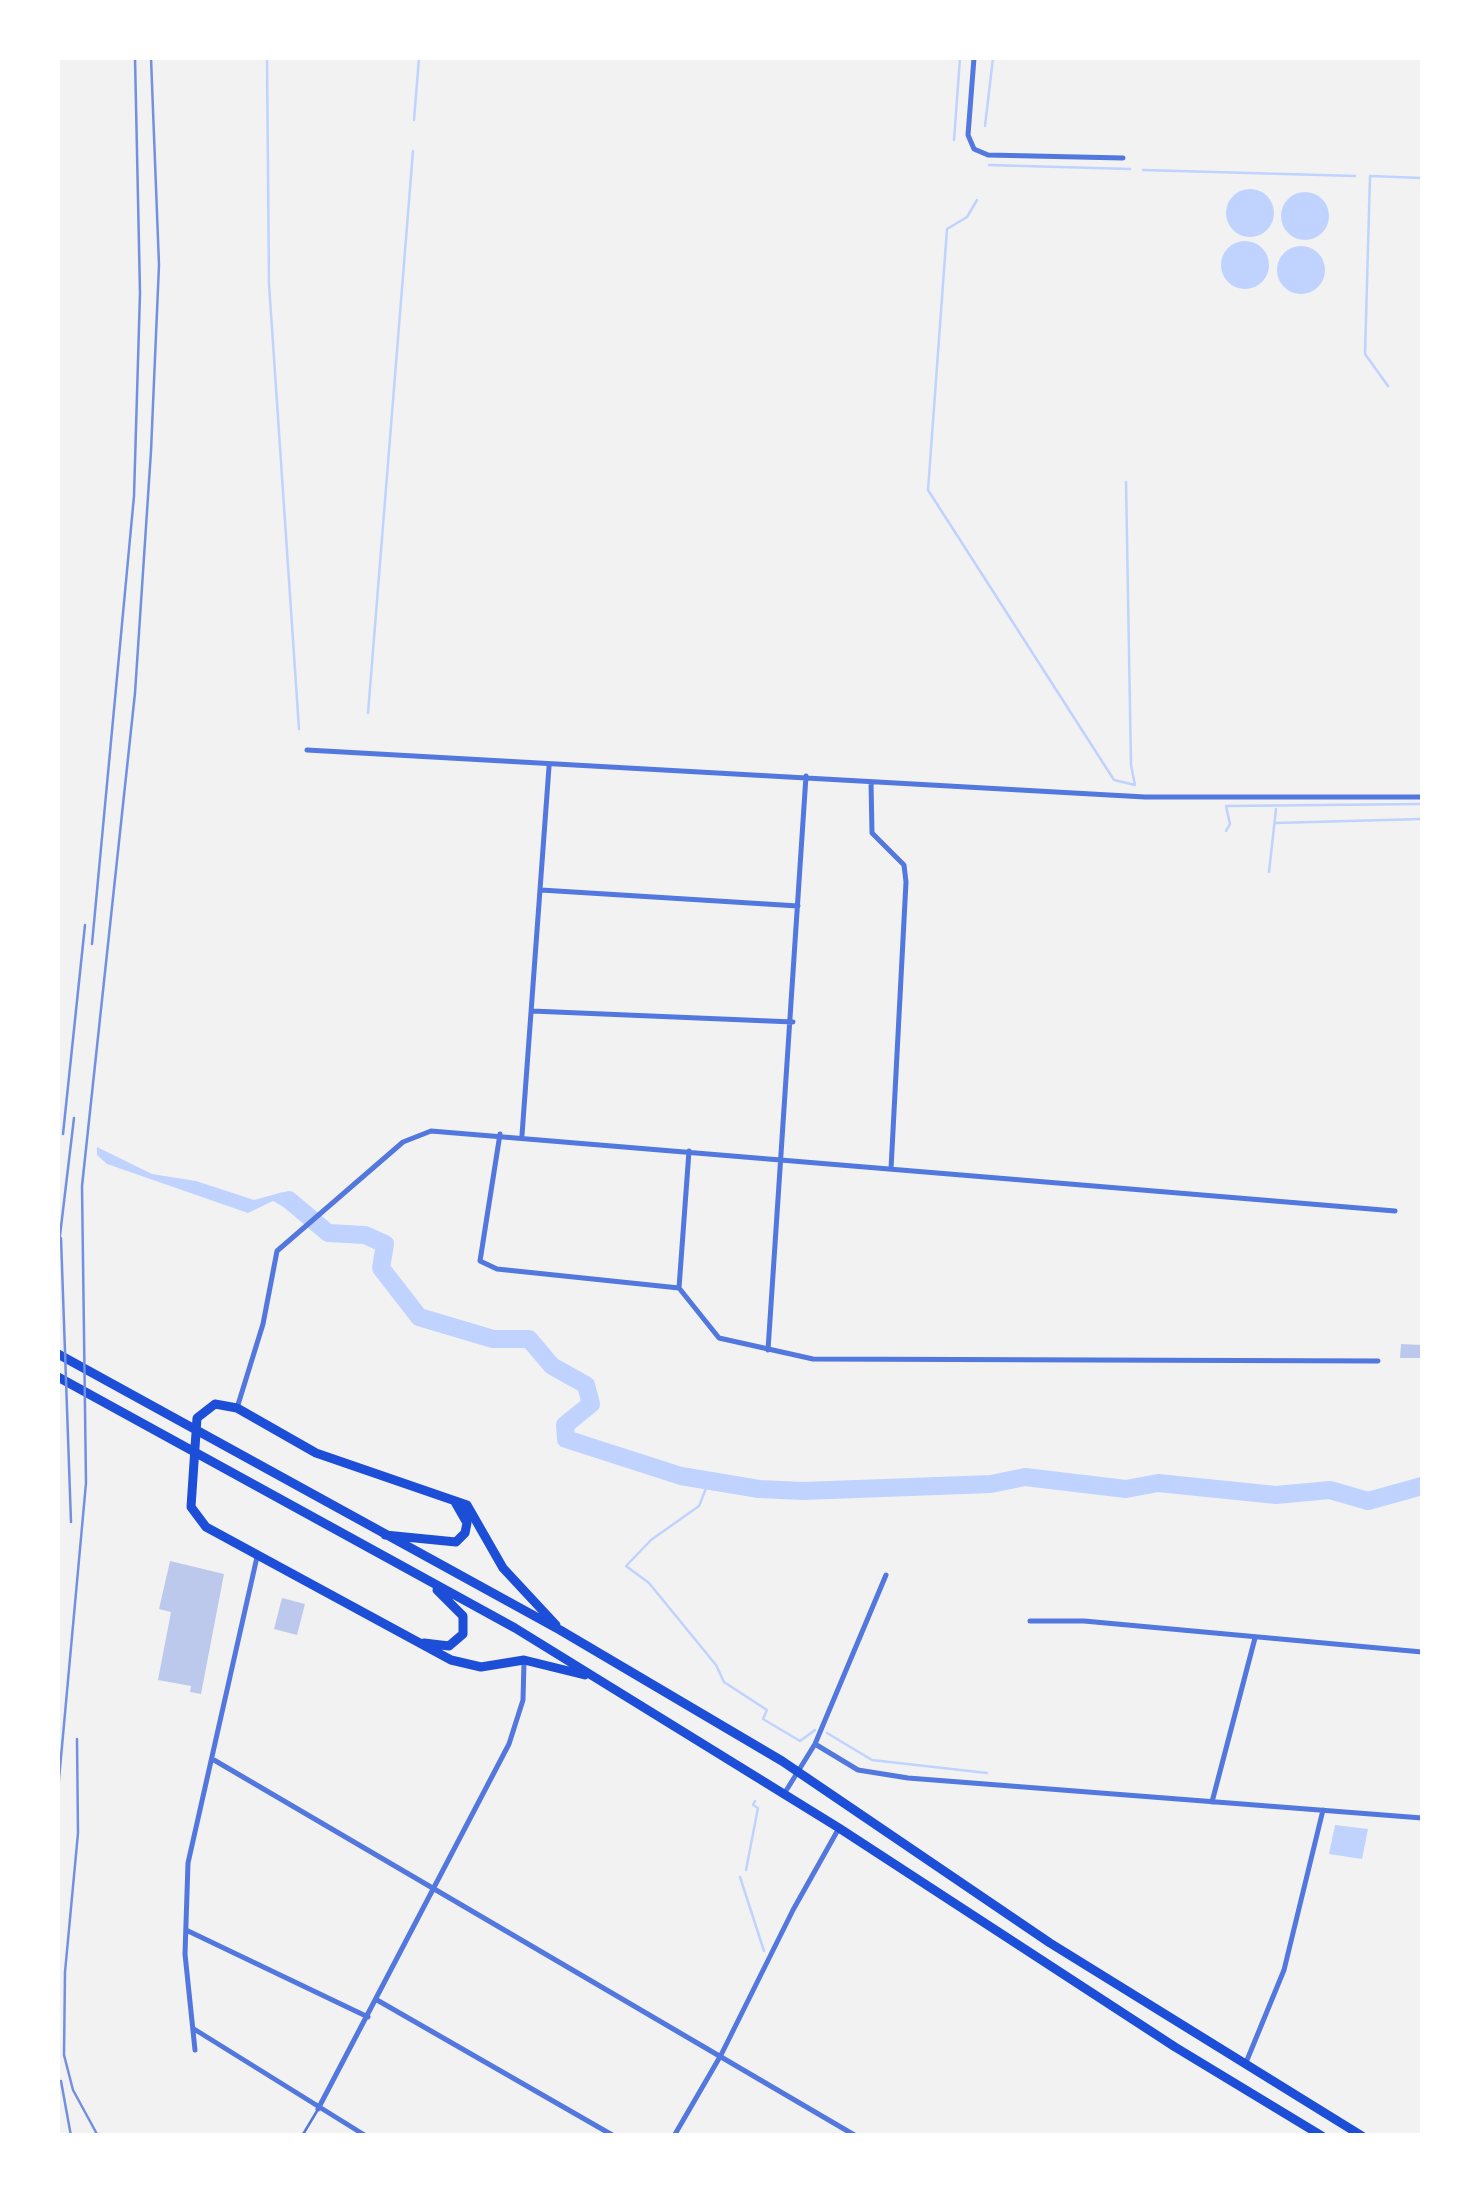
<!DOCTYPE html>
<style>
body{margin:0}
#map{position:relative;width:1480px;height:2193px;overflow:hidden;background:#f2f2f2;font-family:Inter,sans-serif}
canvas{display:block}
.frame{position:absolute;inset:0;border:60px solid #fff;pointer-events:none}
</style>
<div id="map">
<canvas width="1480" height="2193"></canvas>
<div class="frame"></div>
</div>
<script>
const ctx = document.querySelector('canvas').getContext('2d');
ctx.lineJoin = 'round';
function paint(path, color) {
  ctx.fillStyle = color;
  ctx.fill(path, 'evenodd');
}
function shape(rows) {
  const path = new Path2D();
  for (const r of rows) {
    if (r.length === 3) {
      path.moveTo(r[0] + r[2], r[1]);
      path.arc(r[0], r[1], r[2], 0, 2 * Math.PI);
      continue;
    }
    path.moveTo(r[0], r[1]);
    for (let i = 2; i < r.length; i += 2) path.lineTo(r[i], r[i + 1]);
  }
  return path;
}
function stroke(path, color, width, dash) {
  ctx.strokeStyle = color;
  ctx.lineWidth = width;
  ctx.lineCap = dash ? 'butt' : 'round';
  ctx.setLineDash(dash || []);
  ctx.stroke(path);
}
const water = shape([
 [1250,213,24],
 [1305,216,24],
 [1245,265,24],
 [1301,270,24],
 [97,1147,152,1174,196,1181,254,1200,283,1192,311,1209,301,1217,273,1201,248,1213,107,1164,97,1155],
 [1335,1825,1368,1829,1362,1859,1329,1854]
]);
const stream = shape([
 [267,58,269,284,299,729],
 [414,120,419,58],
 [985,126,993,58],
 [954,140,960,58],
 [989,165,1130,169],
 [1143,170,1355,176],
 [977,200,967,217,947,229,928,490,1114,780,1135,785,1131,765,1126,482],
 [1388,386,1365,354,1370,176,1422,178],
 [368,713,413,151],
 [1275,823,1422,819],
 [1226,831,1230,824,1226,806,1422,804],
 [1269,872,1276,809],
 [709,1481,699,1506,651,1540,626,1566,649,1583,716,1665,724,1682,767,1710,763,1719,800,1741,815,1730],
 [827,1733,872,1760,987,1773],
 [746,1870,758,1808,753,1805,755,1801],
 [740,1877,764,1951]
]);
const river = shape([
 [289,1200,328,1233,365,1235,385,1244,381,1268,419,1317,493,1339,529,1339,552,1366,586,1385,591,1404,565,1425,566,1439,681,1476,759,1489,803,1491,991,1484,1025,1477,1126,1489,1158,1483,1276,1495,1330,1490,1368,1501,1422,1486]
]);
const building = shape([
 [1401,1344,1422,1345,1422,1358,1400,1358],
 [170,1561,224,1574,201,1694,190,1692,191,1686,158,1680,171,1612,159,1609],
 [282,1598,305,1604,297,1635,274,1629]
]);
const service = shape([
 [302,2136,317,2111]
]);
const minor = shape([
 [974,58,968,135,974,149,988,155,1123,158],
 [307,750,1145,797,1422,797],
 [871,782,872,833,904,865,906,882,891,1169],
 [541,890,798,906],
 [532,1011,793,1022],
 [500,1134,480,1261,497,1269,679,1288,719,1338,813,1359,1378,1361],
 [522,1135,549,767],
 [679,1288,689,1151],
 [768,1350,806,776],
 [237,1408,263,1324,277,1251,403,1142,431,1131,1395,1211],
 [1030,1621,1084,1621,1422,1652],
 [815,1744,886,1575],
 [214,1760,856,2136],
 [784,1794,815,1744,858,1770,908,1778,1422,1818],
 [1212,1802,1255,1638],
 [186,1930,368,2017],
 [377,2000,614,2136],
 [194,2029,366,2136],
 [195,2050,185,1954,188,1863,257,1557],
 [1245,2065,1284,1970,1323,1810],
 [318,2109,509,1744,523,1700,524,1662],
 [674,2136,721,2055,793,1910,839,1828]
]);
const primary = shape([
 [58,1354,560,1630,782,1761,1050,1943,1362,2136],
 [58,1377,515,1628,839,1828,1175,2047,1322,2136],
 [385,1535,456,1542,465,1533,467,1523,455,1502],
 [556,1625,503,1568,467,1505,316,1453,237,1408,215,1404,197,1418,191,1507,206,1527,451,1660,481,1667,524,1660,585,1675],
 [424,1643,449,1646,463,1634,463,1616,437,1590]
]);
const rail = shape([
 [92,944,134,496,140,293,135,58],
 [63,1134,85,925],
 [61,1238,71,1522],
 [58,1252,74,1118],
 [77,1739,78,1833,65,1972,64,2055,73,2090,98,2136],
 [58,1790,86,1483,82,1186,135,693,151,451,159,265,151,58],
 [61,2081,71,2136]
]);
paint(water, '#bfd3fe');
stroke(stream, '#bfd3fe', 2.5);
stroke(river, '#bfd3fe', 18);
paint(building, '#bdc9ec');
stroke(service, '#5277de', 2.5);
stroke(minor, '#5277de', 5);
stroke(primary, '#1d4ed8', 9);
stroke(rail, '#7290e2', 2.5);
</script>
